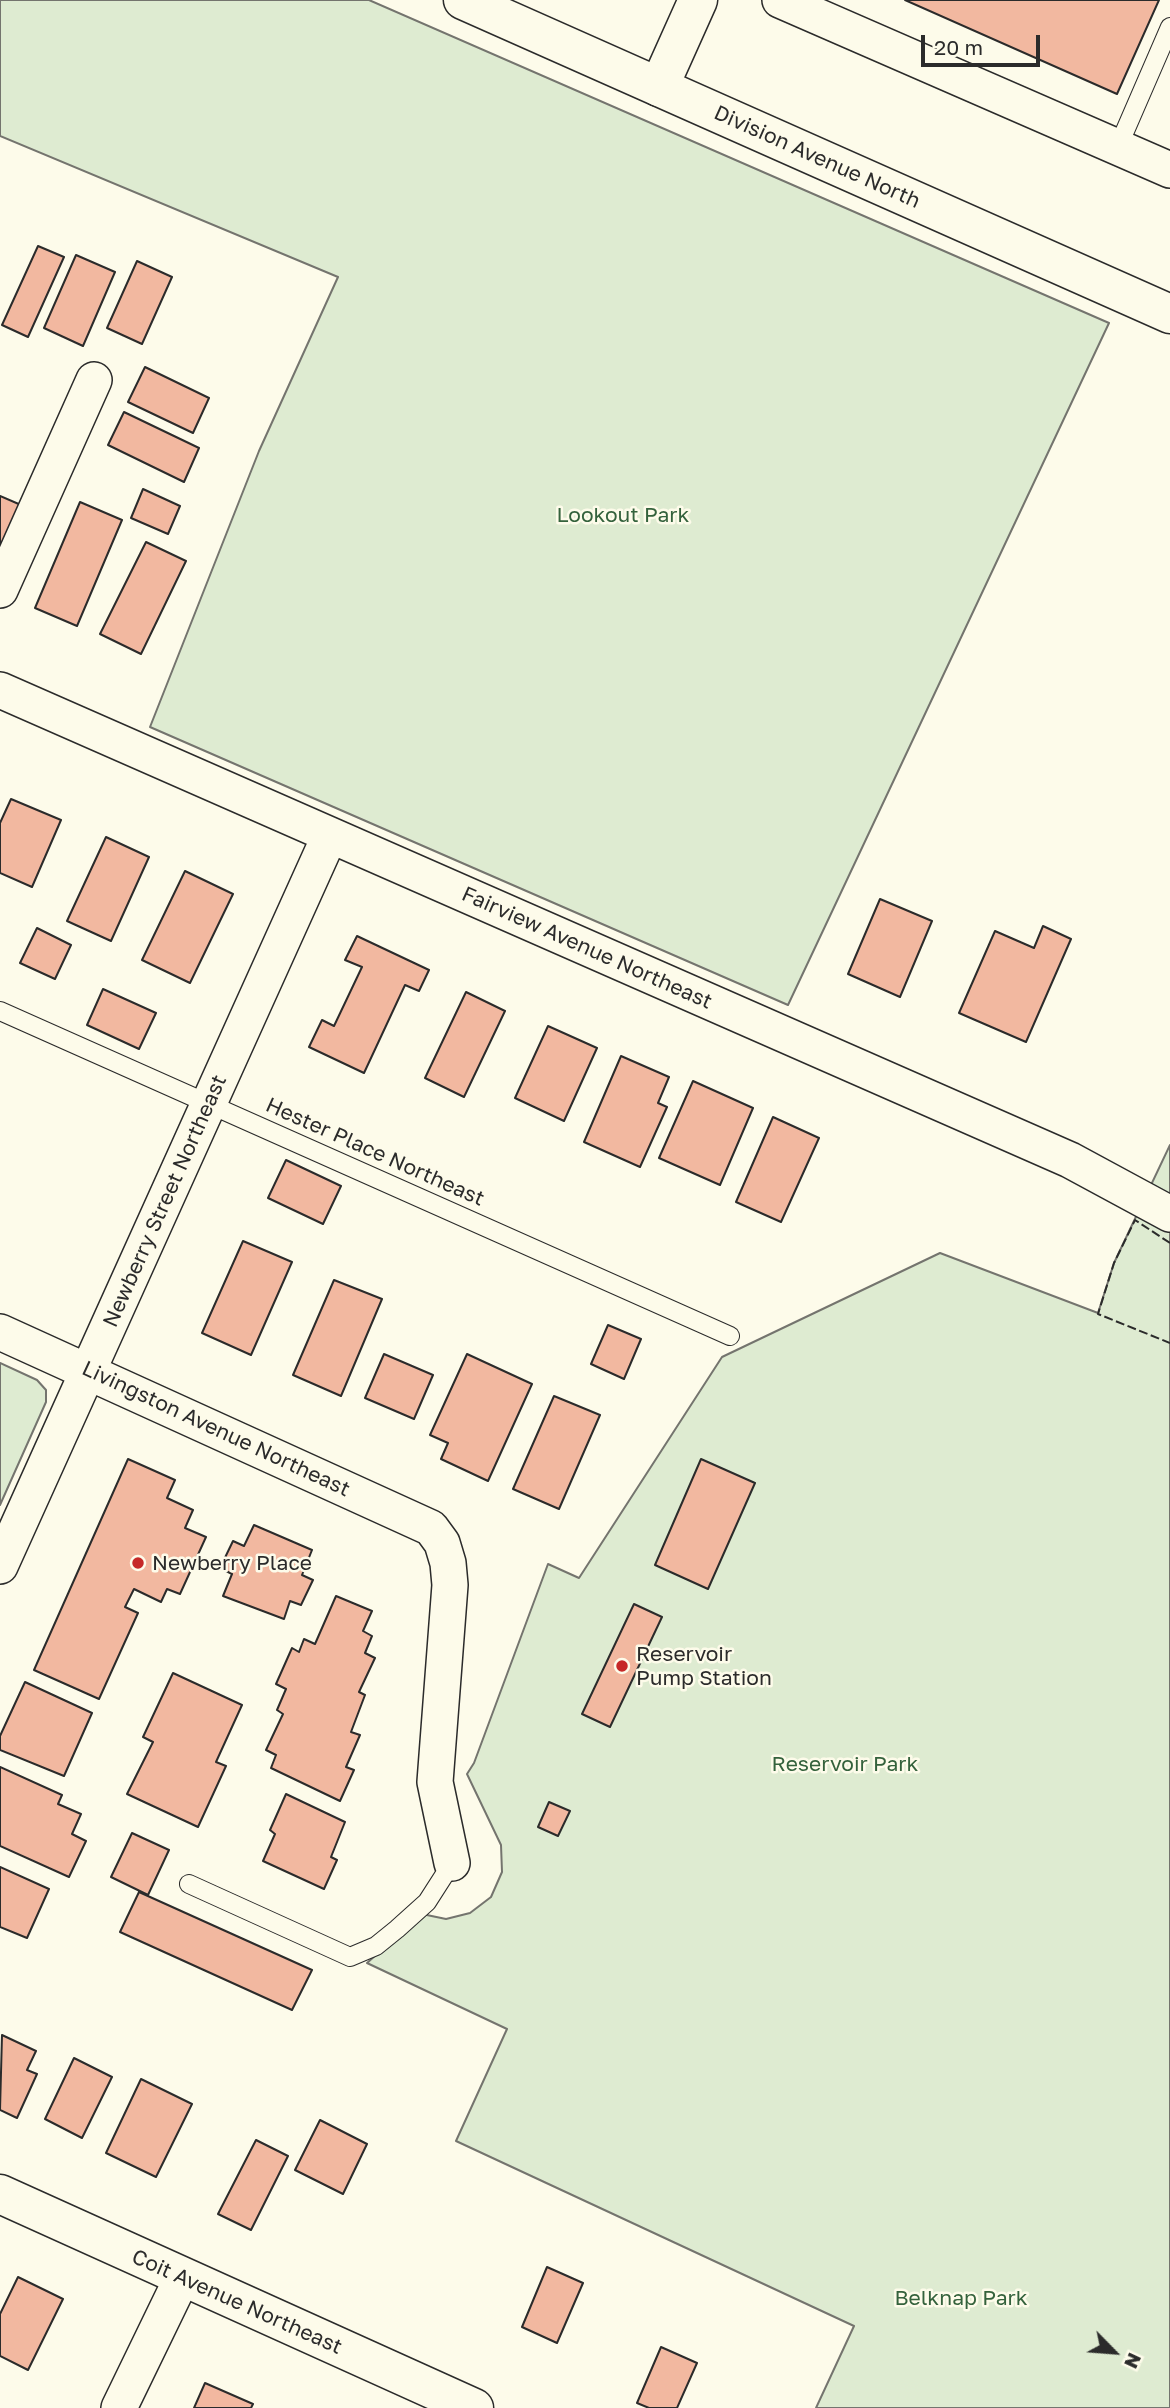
<!DOCTYPE html>
<style>
body{margin:0}
#map{position:relative;width:1170px;height:2408px;overflow:hidden;background:#fdfbea;font-family:"Golos Text",sans-serif}
canvas{display:block}
.north{position:absolute;left:1079px;top:2317px;width:70px;height:70px;-webkit-text-stroke:5px #fdfbea;paint-order:stroke;rotate:115deg;font-size:19px;font-weight:700;line-height:28px;text-align:center;color:#2b2b2b}
.north::after{content:'';display:block;margin:auto;width:24px;height:32px;background:#2b2b2b;clip-path:polygon(50% 0,100% 100%,50% 72%,0 100%)}
.scale{position:absolute;left:921px;top:35px;width:119px;height:32px;box-sizing:border-box;border:4px solid #2b2b2b;border-top:0;padding-left:9px;font-size:21px;line-height:24px;white-space:nowrap;color:#2b2b2b;-webkit-text-stroke:5px #fdfbea;paint-order:stroke}
</style>
<div id="map">
<canvas width="1170" height="2408"></canvas>
<div class="north">N</div>
<div class="scale">20 m</div>
</div>
<script>
const ctx = document.querySelector('canvas').getContext('2d');
ctx.lineJoin = 'round';
function paint(path, color) {
  ctx.fillStyle = color;
  ctx.fill(path, 'evenodd');
}
function shape(rows) {
  const path = new Path2D();
  for (const r of rows) {
    path.moveTo(r[0], r[1]);
    for (let i = 2; i < r.length; i += 2) path.lineTo(r[i], r[i + 1]);
  }
  return path;
}
function stroke(path, color, width, dash) {
  ctx.strokeStyle = color;
  ctx.lineWidth = width;
  ctx.lineCap = dash ? 'butt' : 'round';
  ctx.setLineDash(dash || []);
  ctx.stroke(path);
}
function drawText(font, color, halo, rows, align = 'center') {
  ctx.font = font + ' "Golos Text",sans-serif';
  ctx.lineWidth = 5;
  ctx.setLineDash([]);
  ctx.textBaseline = 'middle';
  ctx.strokeStyle = halo;
  ctx.fillStyle = color;
  for (const [text, x, y, turn = 0] of rows) {
    ctx.save();
    ctx.translate(x, y);
    ctx.rotate((+turn || 0) * Math.PI / 180);
    ctx.textAlign = isNaN(turn) ? turn : align;
    if (halo) ctx.strokeText(text, 0, 0);
    ctx.fillText(text, 0, 0);
    ctx.restore();
  }
}
const green = shape([
 [0,0,369,0,1109,323,788,1005,150,727,259,451,338,277,0,136,0,0],
 [1170,1145,1170,2408,816,2408,854,2326,456,2141,507,2029,367,1963,422,1914,446,1919,470,1913,491,1897,502,1872,501,1845,467,1774,474,1763,548,1564,579,1578,722,1357,940,1253,1098,1313,1114,1263,1170,1145],
 [0,1363,37,1380,46,1390,46,1402,0,1505,0,1363]
]);
const building = shape([
 [905,0,1159,0,1117,94,905,0],
 [38,246,64,257,28,337,2,325,38,246],
 [76,255,115,272,83,346,44,328,76,255],
 [137,261,172,277,142,344,107,328,137,261],
 [145,367,209,398,193,433,128,402,145,367],
 [124,412,199,448,184,482,108,445,124,412],
 [143,489,180,506,168,534,131,518,143,489],
 [0,496,21,505,0,553,0,496],
 [80,502,122,520,77,626,35,608,80,502],
 [146,542,186,561,141,654,100,634,146,542],
 [11,799,61,820,32,887,0,873,0,823,11,799],
 [106,837,149,857,111,941,67,921,106,837],
 [185,871,233,894,190,983,142,960,185,871],
 [880,899,932,921,900,997,848,974,880,899],
 [1043,926,1071,939,1026,1042,959,1013,995,931,1034,948,1043,926],
 [37,928,71,945,55,979,20,963,37,928],
 [357,936,429,970,419,991,405,985,364,1073,309,1047,322,1020,334,1026,362,967,345,960,357,936],
 [103,989,156,1013,139,1049,87,1025,103,989],
 [466,992,505,1011,464,1097,425,1078,466,992],
 [548,1026,597,1048,564,1121,515,1098,548,1026],
 [621,1056,669,1077,658,1103,667,1107,640,1167,584,1142,621,1056],
 [693,1081,753,1108,720,1185,659,1158,693,1081],
 [773,1117,819,1138,781,1222,736,1202,773,1117],
 [286,1160,341,1186,323,1224,268,1198,286,1160],
 [243,1241,292,1262,251,1355,202,1333,243,1241],
 [334,1280,382,1299,341,1396,293,1375,334,1280],
 [608,1325,641,1339,624,1379,591,1364,608,1325],
 [384,1354,433,1375,414,1419,365,1398,384,1354],
 [467,1354,532,1384,488,1481,441,1459,448,1443,430,1435,467,1354],
 [554,1396,600,1415,559,1509,513,1489,554,1396],
 [128,1459,175,1480,167,1498,193,1510,185,1528,206,1537,180,1594,167,1589,161,1602,134,1589,125,1607,138,1613,99,1699,34,1670,128,1459],
 [701,1459,755,1483,708,1589,655,1565,701,1459],
 [254,1525,312,1550,302,1575,313,1580,301,1605,290,1601,284,1619,223,1596,232,1574,220,1568,233,1541,244,1546,254,1525],
 [336,1596,372,1611,363,1631,372,1636,365,1653,375,1658,359,1692,365,1695,351,1732,360,1735,346,1767,354,1770,340,1801,271,1768,276,1755,266,1750,283,1714,277,1710,286,1689,276,1684,292,1648,299,1652,304,1639,315,1644,336,1596],
 [634,1604,662,1617,610,1727,582,1714,634,1604],
 [173,1673,242,1705,216,1762,226,1766,198,1827,127,1794,153,1742,143,1737,173,1673],
 [25,1682,92,1713,64,1776,0,1750,0,1736,25,1682],
 [0,1767,62,1795,58,1804,81,1814,72,1834,86,1841,69,1877,0,1846,0,1767],
 [286,1794,345,1822,331,1857,337,1860,324,1889,263,1861,275,1834,270,1830,286,1794],
 [549,1802,570,1811,558,1836,538,1827,549,1802],
 [132,1833,169,1850,148,1895,111,1877,132,1833],
 [0,1867,49,1889,27,1938,0,1927,0,1867],
 [139,1892,312,1970,292,2010,120,1932,139,1892],
 [2,2035,36,2051,27,2070,37,2074,17,2118,0,2110,2,2035],
 [74,2058,112,2077,82,2138,45,2119,74,2058],
 [141,2079,192,2104,156,2177,106,2153,141,2079],
 [320,2120,367,2144,343,2194,295,2170,320,2120],
 [256,2140,288,2156,251,2230,218,2214,256,2140],
 [547,2267,583,2283,557,2343,522,2327,547,2267],
 [18,2277,63,2299,28,2370,0,2356,0,2314,18,2277],
 [661,2347,697,2363,677,2408,649,2408,637,2403,661,2347],
 [205,2383,253,2404,251,2408,194,2408,205,2383]
]);
const lane = shape([
 [1118,147,1170,27],
 [0,1011,730,1336],
 [189,1884,350,1957,376,1946,397,1929,427,1902,452,1863]
]);
const street = shape([
 [780,0,1170,170],
 [0,590,94,380],
 [0,690,1070,1160,1170,1214],
 [0,1332,431,1528,442,1543,448,1563,450,1585,435,1782,452,1863],
 [0,1566,330,835],
 [119,2408,182,2278]
]);
const secondary = shape([
 [659,87,698,0],
 [0,2194,474,2408]
]);
const primary = shape([
 [463,0,1170,314]
]);
const fence = shape([
 [1170,1243,1135,1220,1114,1263,1098,1314,1170,1343]
]);
const markers = [
 [138,1563,7,"#c62828"],
 [622,1666,7,"#c62828"]
];
const streetNames = [
 ["Division Avenue North",817,157,24],
 ["Fairview Avenue Northeast",587,948,24],
 ["Hester Place Northeast",375,1152,24],
 ["Newberry Street Northeast",165,1201,-66],
 ["Livingston Avenue Northeast",216,1429,25],
 ["Coit Avenue Northeast",237,2302,24]
];
const parkNames = [
 ["Lookout Park",623,515],
 ["Reservoir Park",845,1764],
 ["Belknap Park",961,2298]
];
const poiNames = [
 ["Newberry Place",152,1563],
 ["Reservoir",636,1654],
 ["Pump Station",636,1678]
];
paint(green, '#deebd1');
stroke(green, '#74746e', 2);
paint(building, '#f2b8a0');
stroke(building, '#2b2b2b', 2);
stroke(lane, '#2b2b2b', 20);
stroke(street, '#2b2b2b', 38);
stroke(secondary, '#2b2b2b', 41);
stroke(primary, '#2b2b2b', 41);
stroke(lane, '#fdfbea', 18);
stroke(street, '#fdfbea', 35);
stroke(secondary, '#fdfbea', 38);
stroke(primary, '#fdfbea', 38);
stroke(fence, '#2b2b2b', 2, [9, 3.5]);
for (const [x, y, r, color] of markers) {
  const dot = new Path2D();
  dot.arc(x, y, r, 0, 2 * Math.PI);
  ctx.fillStyle = color;
  ctx.fill(dot);
  stroke(dot, '#fdfbea', 2.5);
}
drawText('21px', '#2b2b2b', '#fdfbea', streetNames);
drawText('21px', '#34623c', '#fdfbea', parkNames);
drawText('21px', '#2b2b2b', '#fdfbea', poiNames, 'left');
</script>
